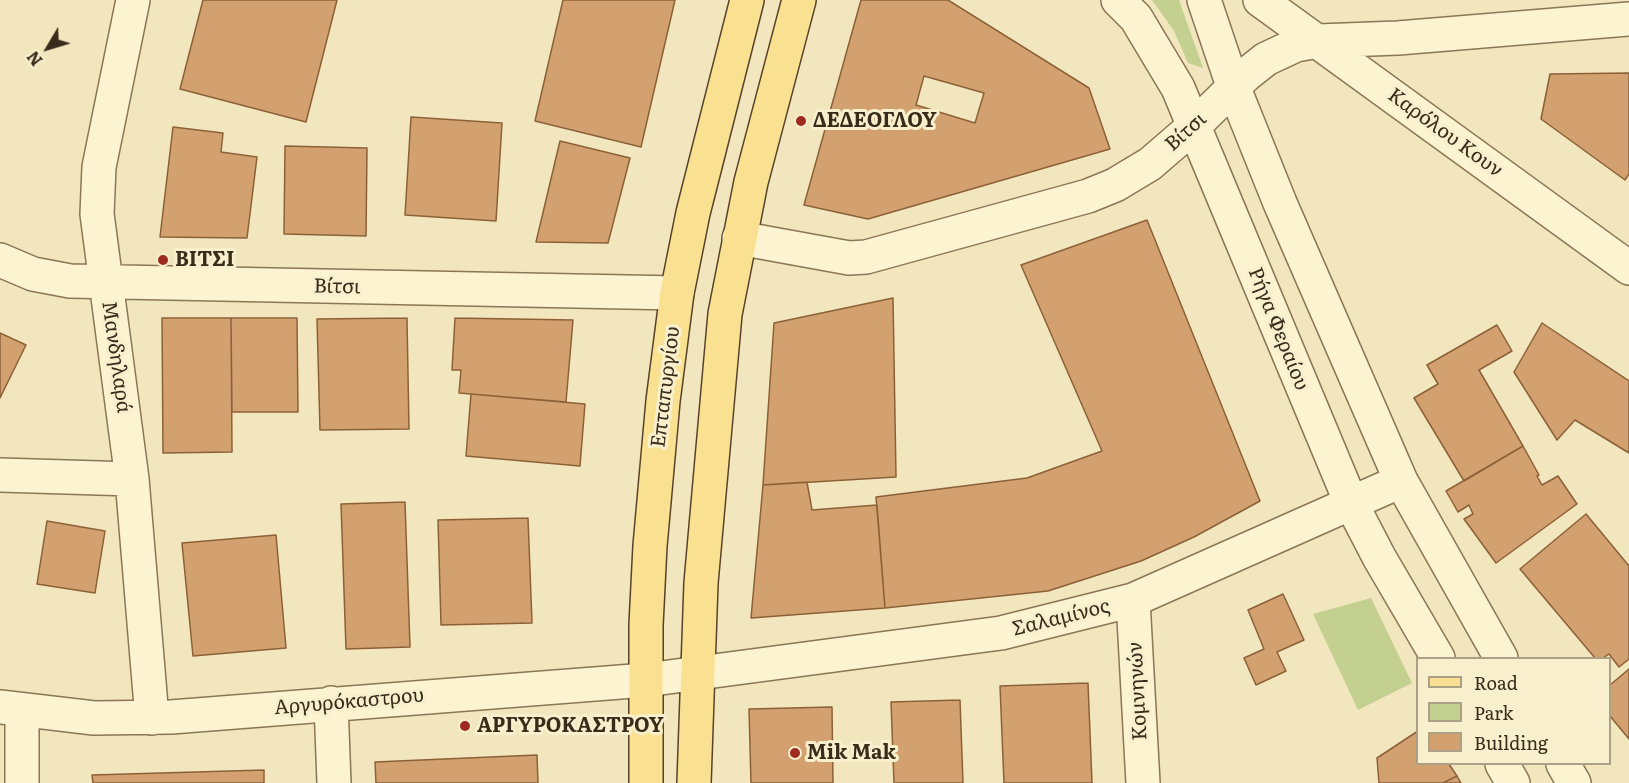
<!DOCTYPE html>
<meta charset="utf-8">
<style>
body{margin:0}
#map{position:relative;width:1629px;height:783px;overflow:hidden;background:#f1e6bd;font-family:Literata,serif}
canvas{display:block}
.legend{position:absolute;left:1416px;top:657px;width:195px;height:108px;box-sizing:border-box;background:#f8efcd;border:2px solid #aca186;margin:0;padding:8px 10px;list-style:none;font-size:18px;color:#392c1b}
.legend li{display:flex;align-items:center;gap:12px;height:30px}
.legend b{width:30px;border:2px solid #aca186}
.north{position:absolute;left:18px;top:18px;width:60px;height:60px;-webkit-text-stroke:4px #f8efcd;paint-order:stroke;rotate:232deg;font-size:16px;font-weight:700;line-height:24px;text-align:center;color:#392c1b}
.north::after{content:'';display:block;margin:auto;width:21px;height:27px;background:#392c1b;clip-path:polygon(50% 0,100% 100%,50% 72%,0 100%)}
</style>
<div id="map">
<canvas width="1629" height="783"></canvas>
<ul class="legend">
<li><b style="height:8px;background:#f9e191"></b>Road</li>
<li><b style="height:16px;background:#c3d090"></b>Park</li>
<li><b style="height:16px;background:#d3a16f"></b>Building</li>
</ul>
<div class="north">N</div>
</div>
<script>
const ctx = document.querySelector('canvas').getContext('2d');
ctx.lineJoin = 'round';
function paint(path, color) {
  ctx.fillStyle = color;
  ctx.fill(path, 'evenodd');
}
function shape(rows) {
  const path = new Path2D();
  for (const r of rows) {
    path.moveTo(r[0], r[1]);
    for (let i = 2; i < r.length; i += 2) path.lineTo(r[i], r[i + 1]);
  }
  return path;
}
function stroke(path, color, width, dash) {
  ctx.strokeStyle = color;
  ctx.lineWidth = width;
  ctx.lineCap = dash ? 'butt' : 'round';
  ctx.setLineDash(dash || []);
  ctx.stroke(path);
}
function drawText(font, color, halo, rows, align = 'center') {
  ctx.font = font + ' Literata,serif';
  ctx.lineWidth = 6;
  ctx.setLineDash([]);
  ctx.textBaseline = 'middle';
  ctx.strokeStyle = halo;
  ctx.fillStyle = color;
  for (const [text, x, y, turn = 0] of rows) {
    ctx.save();
    ctx.translate(x, y);
    ctx.rotate((+turn || 0) * Math.PI / 180);
    ctx.textAlign = isNaN(turn) ? turn : align;
    if (halo) ctx.strokeText(text, 0, 0);
    ctx.fillText(text, 0, 0);
    ctx.restore();
  }
}
const green = shape([
 [1152,0,1179,0,1203,68,1188,63,1174,31],
 [1371,598,1412,683,1358,710,1313,614]
]);
const building = shape([
 [203,0,337,0,306,122,180,89,203,0],
 [563,0,675,0,641,147,535,121,563,0],
 [861,0,948,0,1089,88,1110,149,868,219,804,205,861,0],
 [924,76,984,93,975,123,916,105,924,76],
 [1629,73,1629,174,1625,180,1541,119,1550,74,1629,73],
 [411,117,502,123,496,221,405,215,411,117],
 [173,127,223,133,221,152,257,157,247,238,160,237,173,127],
 [560,141,630,158,608,243,536,242,560,141],
 [285,146,367,148,366,236,284,234,285,146],
 [1147,220,1260,501,1194,537,1141,561,1048,591,885,608,876,497,1027,478,1102,451,1021,265,1147,220],
 [893,298,896,477,763,485,774,323,893,298],
 [162,318,231,318,232,452,163,453,162,318],
 [231,318,297,318,298,412,232,412,231,318],
 [407,318,409,429,320,430,317,319,407,318],
 [455,318,573,320,566,402,459,393,461,370,452,370,455,318],
 [1542,323,1629,381,1629,453,1575,420,1557,440,1514,372,1542,323],
 [1497,325,1512,351,1479,370,1523,446,1464,481,1414,398,1438,384,1427,365,1497,325],
 [0,333,26,345,0,398,0,333],
 [471,394,585,404,580,466,466,456,471,394],
 [1523,446,1539,475,1537,476,1542,485,1558,476,1577,504,1496,563,1464,519,1473,514,1469,505,1458,512,1446,491,1523,446],
 [807,482,812,510,877,505,885,608,751,618,763,485,807,482],
 [405,502,410,647,346,649,341,504,405,502],
 [1586,514,1629,566,1629,659,1619,667,1609,654,1603,658,1595,658,1520,569,1586,514],
 [528,518,532,623,441,625,438,520,528,518],
 [47,521,105,531,95,593,37,584,47,521],
 [276,535,286,648,193,656,182,543,276,535],
 [1283,594,1304,640,1277,652,1286,671,1256,685,1244,658,1264,649,1248,610,1283,594],
 [1629,669,1629,739,1610,716,1610,685,1629,669],
 [1088,683,1092,783,1004,783,1000,686,1088,683],
 [960,700,963,783,894,783,891,702,960,700],
 [832,707,833,783,751,783,749,709,832,707],
 [1418,731,1418,764,1449,764,1457,776,1443,783,1379,783,1377,758,1418,731],
 [537,755,538,783,376,783,375,762,537,755],
 [264,770,264,783,93,783,92,775,264,770],
 [1457,776,1461,783,1443,783,1457,776]
]);
const minor = shape([
 [133,0,99,167,97,214,132,479,152,718],
 [1118,0,1136,18,1178,88,1351,503,1379,557,1438,658],
 [1204,0,1233,86,1280,203,1401,481,1501,658],
 [1260,0,1629,268],
 [739,238,849,258,866,257,1088,196,1115,185,1150,164,1194,126,1247,74,1266,59,1296,45,1318,41,1398,38,1629,19],
 [0,260,33,274,70,281,677,293],
 [0,475,132,479],
 [1133,600,1143,783],
 [331,703,334,783],
 [0,707,94,718,171,717,646,680,1001,633,1133,600,1401,481],
 [22,711,22,783],
 [1502,764,1513,783],
 [1563,764,1574,783]
]);
const major = shape([
 [646,783,646,625,650,546,663,401,677,293,693,213,747,0],
 [694,783,701,583,725,314,751,182,799,0]
]);
const markers = [
 [801,121,6,"#9f2a20"],
 [163,260,6,"#9f2a20"],
 [465,726,6,"#9f2a20"],
 [795,753,6,"#9f2a20"]
];
const poiNames = [
 ["ΔΕΔΕΟΓΛΟΥ",813,121],
 ["ΒΙΤΣΙ",175,260],
 ["ΑΡΓΥΡΟΚΑΣΤΡΟΥ",477,726],
 ["Mik Mak",807,753]
];
const streetNames = [
 ["Βίτσι",1186,132,-42],
 ["Καρόλου Κουν",1445,133,36],
 ["Βίτσι",337,287,1],
 ["Ρήγα Φεραίου",1278,329,68],
 ["Μανδηλαρά",116,357,82],
 ["Επταπυργίου",666,387,-83],
 ["Σαλαμίνος",1061,618,-14],
 ["Κομνηνών",1138,691,-93],
 ["Αργυρόκαστρου",349,702,-5]
];
paint(green, '#c3d090');
paint(building, '#d3a16f');
stroke(building, '#8c6138', 1.5);
stroke(minor, '#8b7655', 36);
stroke(major, '#58432a', 36);
stroke(minor, '#fcf3d1', 33);
stroke(major, '#f9e191', 33);
for (const [x, y, r, color] of markers) {
  const dot = new Path2D();
  dot.arc(x, y, r, 0, 2 * Math.PI);
  ctx.fillStyle = color;
  ctx.fill(dot);
  stroke(dot, '#f8efcd', 2);
}
drawText('bold 20px', '#392c1b', '#f8efcd', poiNames, 'left');
drawText('20px', '#392c1b', '#f8efcd', streetNames);
</script>
